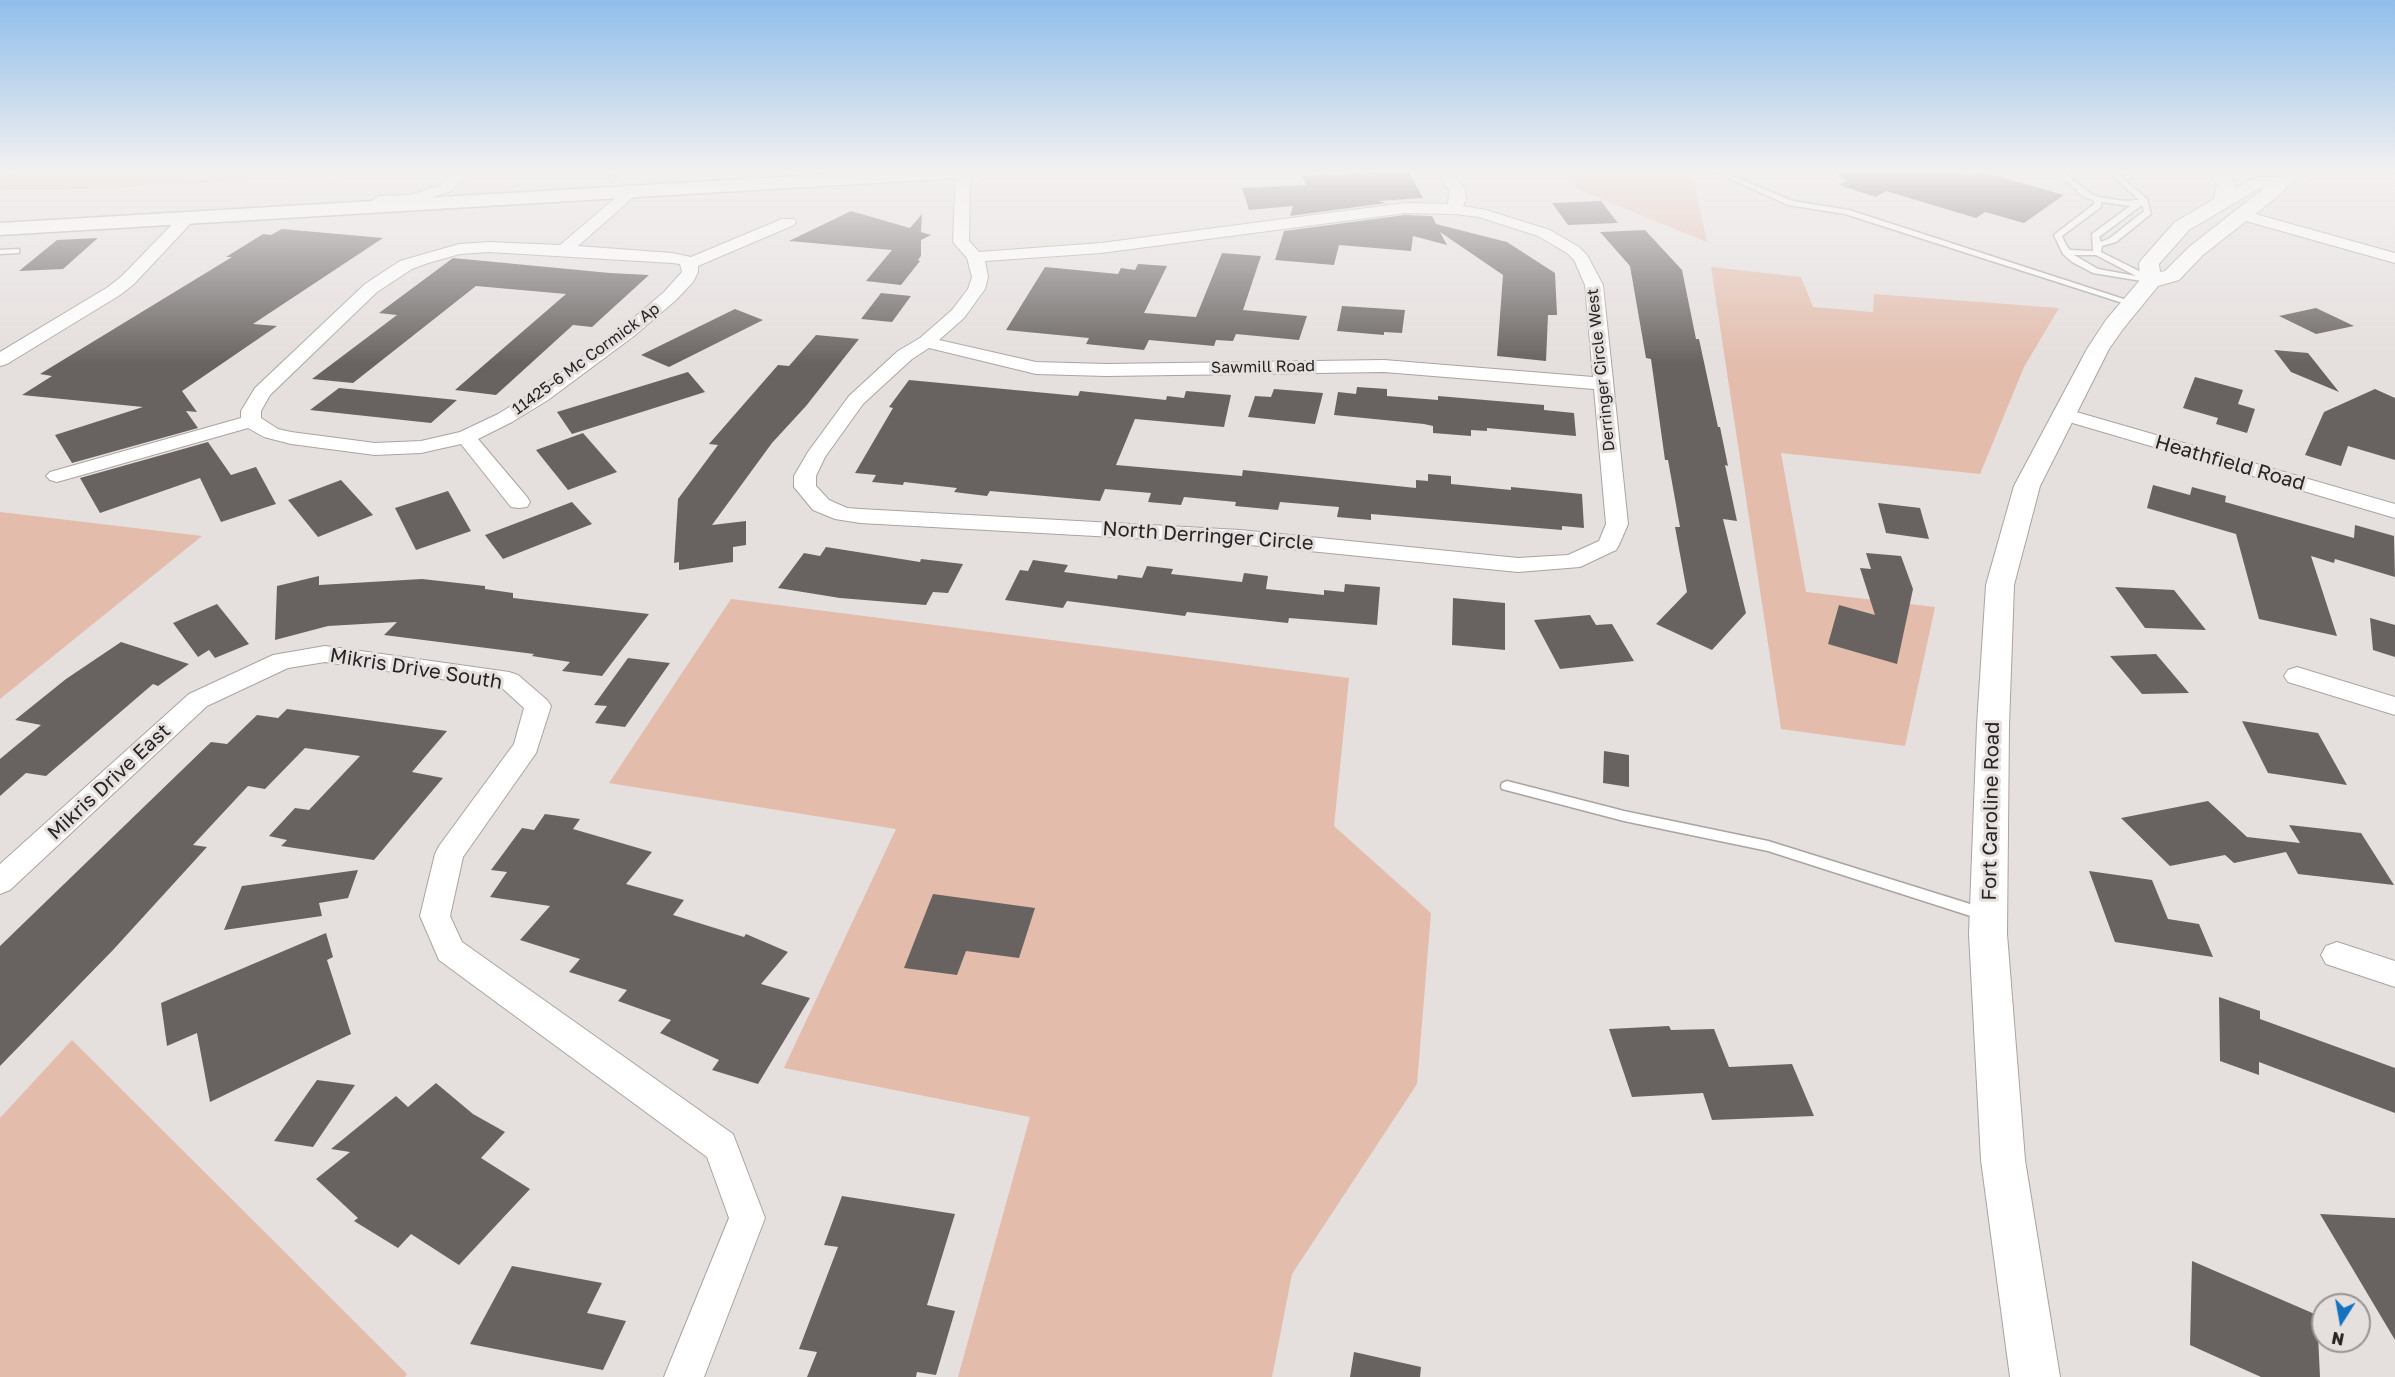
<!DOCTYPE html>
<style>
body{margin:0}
#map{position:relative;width:2395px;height:1377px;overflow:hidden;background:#e5dfdd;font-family:"Golos Text",sans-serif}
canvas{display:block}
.north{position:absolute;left:2311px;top:1293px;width:60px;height:60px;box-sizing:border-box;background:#e5dfdd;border:2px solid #999493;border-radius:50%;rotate:191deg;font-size:16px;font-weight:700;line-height:24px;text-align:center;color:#272424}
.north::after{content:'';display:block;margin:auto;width:21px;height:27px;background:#1472bf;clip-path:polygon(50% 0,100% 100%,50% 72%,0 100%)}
</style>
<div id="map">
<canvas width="2395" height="1377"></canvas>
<div class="north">N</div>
</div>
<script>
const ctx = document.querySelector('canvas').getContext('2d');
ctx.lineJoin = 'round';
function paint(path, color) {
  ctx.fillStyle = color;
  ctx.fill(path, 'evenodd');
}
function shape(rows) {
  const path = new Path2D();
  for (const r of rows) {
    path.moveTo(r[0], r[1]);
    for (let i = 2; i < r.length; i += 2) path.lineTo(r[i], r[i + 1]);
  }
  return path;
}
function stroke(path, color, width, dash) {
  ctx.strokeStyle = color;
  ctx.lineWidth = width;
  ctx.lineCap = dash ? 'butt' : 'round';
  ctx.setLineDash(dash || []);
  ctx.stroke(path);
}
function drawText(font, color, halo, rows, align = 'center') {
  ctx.font = font + ' "Golos Text",sans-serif';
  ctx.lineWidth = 6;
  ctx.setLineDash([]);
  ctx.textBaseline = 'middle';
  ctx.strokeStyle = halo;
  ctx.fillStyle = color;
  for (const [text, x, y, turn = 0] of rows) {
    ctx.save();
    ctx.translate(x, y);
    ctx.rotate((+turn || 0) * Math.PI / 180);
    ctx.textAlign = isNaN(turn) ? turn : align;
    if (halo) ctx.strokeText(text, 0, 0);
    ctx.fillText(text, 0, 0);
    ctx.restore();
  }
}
const green = shape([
 [111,171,441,171,88,189,0,190,0,176],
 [1562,171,1692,171,1707,242,1579,190],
 [1711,267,1801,277,1813,307,1873,312,1874,294,2059,308,2024,367,1980,474,1781,453,1806,592,1935,607,1905,746,1781,729],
 [0,512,202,536,0,699],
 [731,599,1349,678,1334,826,1431,913,1417,1084,1292,1274,1272,1377,958,1377,1030,1117,784,1068,896,829,609,783],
 [72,1040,407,1374,405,1377,0,1377,0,1118]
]);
const building = shape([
 [1377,171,1409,172,1423,198,1378,201,1386,203,1290,216,1293,206,1249,210,1242,188,1306,185,1302,176,1378,172],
 [1839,171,1955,171,1969,175,1979,171,2064,195,2024,223,1985,212,1976,218,1886,191,1876,197,1839,185,1848,180,1839,177],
 [1601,201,1618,223,1568,225,1552,203],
 [851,211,910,228,922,214,921,232,931,235,921,240,921,256,918,260,920,261,901,285,866,281,892,250,789,241],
 [1405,215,1432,216,1436,224,1507,242,1555,273,1557,315,1548,315,1546,361,1497,356,1503,275,1440,232,1447,245,1413,236,1411,251,1339,245,1334,265,1275,260,1284,231],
 [282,229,383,238,253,324,277,326,182,391,197,412,186,411,198,428,72,463,55,435,143,407,22,395,52,376,40,374,232,257,226,257,263,234,271,235],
 [1645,230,1682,270,1696,339,1699,339,1718,427,1720,427,1728,466,1725,465,1737,521,1723,519,1746,613,1712,650,1656,624,1687,592,1675,527,1680,527,1668,460,1665,460,1651,359,1646,358,1630,266,1600,232],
 [98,238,63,269,19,271,57,240],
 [1222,253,1261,256,1243,310,1307,316,1299,340,1236,334,1233,341,1216,340,1214,346,1149,340,1144,350,1086,344,1089,338,1006,330,1045,267,1118,274,1121,268,1135,270,1138,264,1167,266,1144,313,1196,317],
 [453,258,610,273,649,275,592,327,573,325,496,395,455,390,566,294,476,286,353,383,312,379,397,315,379,313],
 [881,293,911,296,892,322,861,319],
 [1342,306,1405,310,1402,333,1384,332,1384,335,1337,331],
 [2316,308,2354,326,2316,334,2279,316],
 [735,309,763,320,669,367,641,355],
 [816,335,859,339,806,406,772,443,712,525,746,521,746,545,733,547,733,562,679,570,679,562,674,563,678,499,718,445,709,444,778,365,789,366],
 [2274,350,2308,353,2339,392,2291,372],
 [688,372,705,392,572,434,557,412],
 [2195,377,2243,390,2238,404,2255,409,2247,433,2216,424,2218,418,2183,408],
 [909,380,1078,396,1080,391,1166,400,1167,396,1184,398,1186,391,1231,395,1224,427,1135,419,1116,465,1242,476,1243,470,1416,488,1416,480,1428,481,1428,474,1451,476,1451,484,1511,490,1511,487,1582,494,1584,528,1562,526,1562,530,1371,514,1371,520,1337,517,1339,507,1280,502,1278,510,1235,506,1236,502,1184,497,1181,505,1148,502,1151,493,1105,489,1100,501,990,491,987,496,954,492,957,488,904,482,903,485,872,482,876,475,855,473,893,408,889,407],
 [1357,387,1387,389,1387,396,1438,400,1438,396,1544,405,1544,410,1574,413,1576,436,1487,428,1487,431,1471,430,1471,436,1433,433,1433,426,1424,424,1334,415,1338,392,1356,394],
 [339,388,457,400,431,423,310,410],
 [1274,389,1323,393,1315,424,1248,417,1255,396,1271,397],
 [2375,389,2395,398,2395,460,2348,446,2341,466,2305,455,2324,412],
 [583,433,617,472,568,490,536,450],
 [208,442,231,475,256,467,276,504,221,522,200,478,100,513,80,478],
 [341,480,373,515,318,537,288,500],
 [2153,485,2190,495,2192,487,2226,496,2225,502,2354,538,2355,525,2394,536,2395,577,2335,559,2334,563,2311,556,2337,636,2259,619,2236,534,2147,508],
 [448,491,471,531,416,550,395,508],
 [572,502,592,524,503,559,485,535],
 [1878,503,1920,508,1929,539,1886,533],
 [826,547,920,562,921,559,963,564,948,593,933,592,926,605,840,598,778,588,804,553,820,556],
 [1866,553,1901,556,1913,589,1897,664,1828,644,1839,605,1875,615,1860,568,1871,569],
 [1033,560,1068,565,1064,572,1117,579,1118,575,1142,578,1147,566,1173,569,1171,574,1242,582,1244,573,1268,576,1266,589,1324,595,1324,590,1344,592,1345,584,1380,587,1377,625,1289,618,1288,623,1187,612,1185,616,1067,601,1063,608,1005,600,1020,570,1028,571],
 [319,576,319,585,422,579,485,586,485,589,513,593,513,598,649,614,602,676,562,671,570,662,532,656,534,654,384,635,397,622,328,626,275,640,277,586],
 [2115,587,2174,590,2206,630,2145,628],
 [1453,598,1505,603,1505,650,1452,645],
 [217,604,249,644,215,658,209,650,198,657,173,623],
 [1590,615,1596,625,1612,624,1634,661,1560,669,1534,620],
 [2370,618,2395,625,2395,657,2373,650],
 [121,642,189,664,158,686,153,684,46,776,26,773,0,796,0,759,41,725,15,720,66,679],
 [2156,654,2189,693,2142,694,2110,656],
 [628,658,670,663,625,727,595,723,607,706,594,705],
 [287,709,447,731,412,772,443,778,374,860,281,846,287,840,269,836,295,808,309,810,360,756,305,748,265,789,248,786,193,845,207,847,113,950,0,1066,0,946,211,742,227,744,257,715,278,718],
 [2242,721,2318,733,2347,785,2268,773],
 [1604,751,1629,755,1629,787,1603,783],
 [2208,801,2247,837,2300,843,2289,825,2361,833,2394,885,2298,874,2286,852,2234,863,2225,855,2170,866,2121,818],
 [545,814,580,819,573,829,652,852,626,884,684,900,673,915,744,937,746,934,788,952,761,984,810,998,758,1084,712,1070,719,1060,660,1033,671,1020,618,1001,627,990,569,972,580,959,520,940,550,906,490,897,507,872,491,870,522,828,534,830],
 [358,870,348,898,319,903,322,916,224,930,242,886],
 [2089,871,2152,880,2168,919,2199,924,2213,957,2115,942],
 [933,894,1035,908,1019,958,966,951,957,975,904,968],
 [326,933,333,957,327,960,351,1034,210,1102,197,1033,167,1046,161,1003],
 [2219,997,2260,1011,2260,1019,2395,1068,2395,1113,2259,1062,2259,1075,2220,1061],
 [1669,1026,1671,1030,1714,1029,1729,1067,1792,1064,1814,1116,1712,1120,1703,1093,1632,1097,1609,1029],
 [317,1080,355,1085,313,1147,274,1141],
 [436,1083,473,1114,505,1132,481,1158,530,1189,459,1265,411,1234,398,1248,354,1221,358,1218,316,1179,350,1152,331,1149,396,1096,408,1107],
 [842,1196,955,1214,927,1305,955,1311,936,1375,917,1372,916,1377,807,1377,817,1352,799,1349,838,1247,824,1245],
 [2320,1214,2395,1218,2395,1340],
 [2192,1261,2317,1315,2320,1377,2261,1377,2190,1345],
 [512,1266,602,1283,587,1313,626,1321,603,1370,470,1344],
 [1354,1352,1421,1367,1420,1377,1350,1377]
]);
const service = shape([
 [613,171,619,171,614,179,612,180,609,178,613,171],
 [1713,171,1721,171,1793,201,1849,210,2136,303,2129,305,1845,214,1788,205,1713,171],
 [2055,171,2062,171,2090,193,2098,197,2125,201,2139,200,2107,171,2114,171,2147,199,2151,214,2116,242,2102,246,2101,252,2145,274,2145,278,2154,279,2154,283,2093,273,2072,262,2063,254,2054,235,2094,204,2094,200,2084,197,2055,171],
 [2101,202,2130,206,2092,234,2093,251,2070,250,2066,245,2062,236,2101,207,2101,202],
 [2142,205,2144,211,2110,238,2101,242,2099,237,2142,205],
 [2074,255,2096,255,2136,276,2098,269,2074,255],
 [19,249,19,253,0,254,0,250,19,249],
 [1507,781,1624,811,1768,841,1983,908,1988,910,1990,914,1988,918,1983,920,1768,851,1624,821,1502,789,1501,786,1502,783,1507,781]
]);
const minor = shape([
 [455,171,470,171,451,191,412,204,379,206,371,201,379,196,410,195,441,185,455,171],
 [956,171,970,171,969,241,979,252,1101,243,1405,203,1448,204,1449,190,1438,171,1452,171,1465,190,1466,199,1463,206,1486,210,1550,230,1579,247,1587,255,1603,285,1628,524,1619,545,1616,550,1580,567,1518,572,1240,544,860,523,835,519,813,510,794,487,794,476,808,452,849,396,898,351,920,338,952,310,968,289,972,277,967,258,953,242,956,171],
 [1405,213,1454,214,1479,217,1538,236,1567,253,1574,260,1585,285,1593,377,1384,360,1106,364,1036,362,939,340,964,318,985,289,988,277,985,261,1101,253,1405,213],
 [929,348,1036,374,1106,376,1384,372,1594,389,1606,524,1599,541,1568,555,1518,558,1240,530,860,509,847,508,829,500,816,486,816,476,825,457,863,404,912,359,929,348],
 [632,186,640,191,637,194,578,246,672,253,691,257,782,219,794,219,796,222,794,225,698,266,698,272,693,282,676,300,634,336,548,400,512,422,478,439,527,497,530,502,527,507,519,508,511,507,461,444,421,453,375,455,291,444,264,437,248,428,57,482,50,480,46,476,50,472,241,418,241,411,255,388,365,284,400,261,459,244,489,242,560,245,627,188,632,186],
 [489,252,672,263,680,264,682,272,664,292,622,328,534,392,498,414,460,432,421,441,375,443,291,432,278,429,261,418,261,411,270,395,377,292,412,269,428,263,460,254,489,252],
 [2241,210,2395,253,2395,263,2235,218,2233,215,2241,210],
 [187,213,195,218,193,221,134,284,120,295,7,364,0,366,0,352,108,287,122,276,181,215,187,213],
 [2066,409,2395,504,2395,518,2059,419,2056,415,2059,411,2066,409],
 [325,646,509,672,518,675,547,700,551,706,536,753,463,857,450,916,462,942,733,1134,765,1218,704,1377,664,1377,729,1218,707,1157,439,960,420,916,435,854,439,846,514,744,524,708,502,688,325,662,288,668,207,706,10,890,0,894,0,864,189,694,273,655,325,646],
 [2297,667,2395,697,2395,715,2288,682,2284,676,2288,670,2297,667],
 [2337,942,2395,961,2395,987,2326,964,2321,955,2326,946,2337,942]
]);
const tertiary = shape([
 [2207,171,2225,171,2235,184,2235,188,2256,177,2276,177,2288,171,2310,171,2307,175,2287,186,2282,193,2203,255,2179,280,2158,286,2123,329,2109,349,2040,486,2014,585,2009,725,2007,934,2025,1160,2060,1377,2010,1377,1981,1160,1969,934,1977,725,1986,585,2014,486,2087,349,2106,320,2140,280,2139,263,2142,259,2175,222,2214,199,2217,184,2207,171],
 [2260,188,2264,188,2189,247,2165,271,2160,272,2159,264,2189,230,2260,188]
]);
const primary = shape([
 [882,171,983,171,981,175,974,177,0,235,0,223,882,171]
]);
const farStreetnames = [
 ["11425-6 Mc Cormick Ap",586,359,-36],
 ["Sawmill Road",1263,367,-1],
 ["Derringer Circle West",1601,370,-96]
];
const streetNames = [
 ["Heathfield Road",2230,463,16],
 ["North Derringer Circle",1208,536,4],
 ["Mikris Drive South",416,669,9],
 ["Mikris Drive East",109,782,-43],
 ["Fort Caroline Road",1991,811,-89]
];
paint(green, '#e3bcac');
paint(building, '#686361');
stroke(service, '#a9a4a1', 3);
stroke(minor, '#a9a4a1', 2);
stroke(tertiary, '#a9a4a1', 2);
stroke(primary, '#a9a4a1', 3);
paint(service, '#fff');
paint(minor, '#fff');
paint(tertiary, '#fff');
paint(primary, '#fff');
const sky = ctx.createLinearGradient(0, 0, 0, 364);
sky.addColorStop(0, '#90beea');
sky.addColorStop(0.47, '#f3f1f0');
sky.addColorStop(1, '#f3f1f000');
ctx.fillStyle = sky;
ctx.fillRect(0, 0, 2395, 364);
drawText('16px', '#272424', '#e5dfdd', farStreetnames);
drawText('20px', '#272424', '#e5dfdd', streetNames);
</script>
